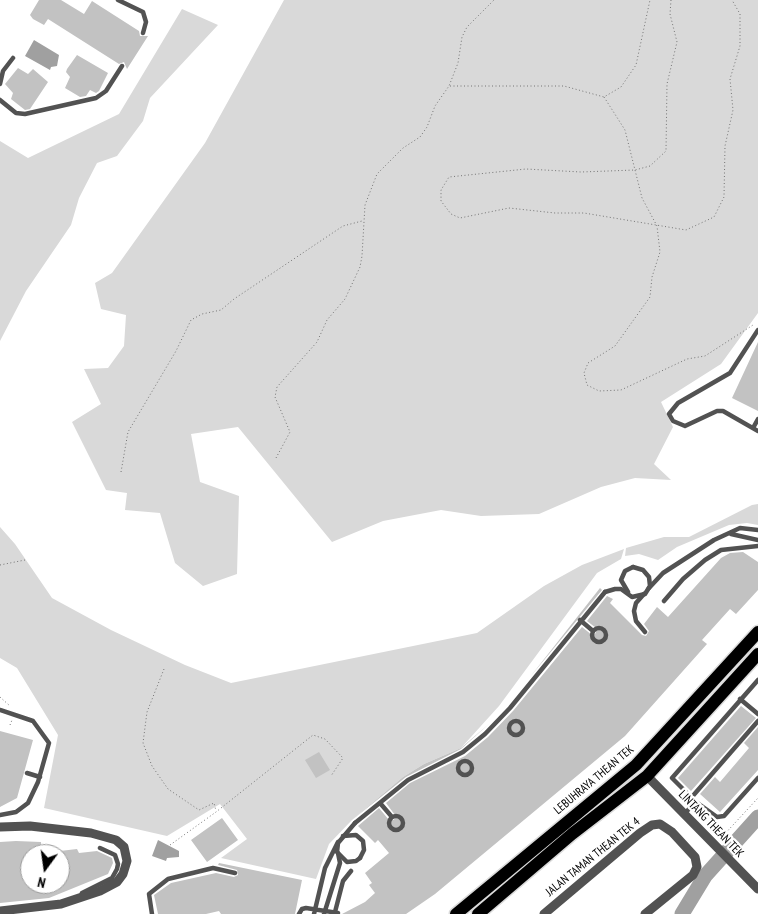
<!DOCTYPE html>
<style>
body{margin:0}
#map{position:relative;width:758px;height:914px;overflow:hidden;background:#fff;font-family:"PT Sans Narrow",sans-serif}
canvas{display:block}
.north{position:absolute;left:20px;top:844px;width:50px;height:50px;box-sizing:border-box;background:#fff;border:1px solid #999;border-radius:50%;rotate:194deg;font-size:14px;font-weight:700;line-height:20px;text-align:center;color:#000}
.north::after{content:'';display:block;margin:auto;width:18px;height:22px;background:#000;clip-path:polygon(50% 0,100% 100%,50% 72%,0 100%)}
</style>
<div id="map">
<canvas width="758" height="914"></canvas>
<div class="north">N</div>
</div>
<script>
const ctx = document.querySelector('canvas').getContext('2d');
ctx.lineJoin = 'round';
function paint(path, color) {
  ctx.fillStyle = color;
  ctx.fill(path, 'evenodd');
}
function shape(rows) {
  const path = new Path2D();
  for (const r of rows) {
    if (r.length === 3) {
      path.moveTo(r[0] + r[2], r[1]);
      path.arc(r[0], r[1], r[2], 0, 2 * Math.PI);
      continue;
    }
    path.moveTo(r[0], r[1]);
    for (let i = 2; i < r.length; i += 2) path.lineTo(r[i], r[i + 1]);
  }
  return path;
}
function stroke(path, color, width, dash) {
  ctx.strokeStyle = color;
  ctx.lineWidth = width;
  ctx.lineCap = dash ? 'butt' : 'round';
  ctx.setLineDash(dash || []);
  ctx.stroke(path);
}
function drawText(font, color, halo, rows, align = 'center') {
  ctx.font = font + ' "PT Sans Narrow",sans-serif';
  ctx.lineWidth = 4.5;
  ctx.setLineDash([]);
  ctx.textBaseline = 'middle';
  ctx.strokeStyle = halo;
  ctx.fillStyle = color;
  for (const [text, x, y, turn = 0] of rows) {
    ctx.save();
    ctx.translate(x, y);
    ctx.rotate((+turn || 0) * Math.PI / 180);
    ctx.textAlign = isNaN(turn) ? turn : align;
    if (halo) ctx.strokeText(text, 0, 0);
    ctx.fillText(text, 0, 0);
    ctx.restore();
  }
}
const green = shape([
 [284,0,758,0,758,313,721,364,661,402,673,427,654,464,671,480,635,478,601,487,539,514,481,516,441,510,383,521,332,542,238,427,191,434,200,482,239,496,237,574,203,586,175,563,160,513,125,510,127,493,106,490,72,422,101,404,84,369,108,368,124,346,126,315,101,309,95,283,112,273,205,143],
 [182,9,218,25,150,98,143,121,117,156,97,163,79,198,71,225,26,291,0,341,0,141,28,158,119,114],
 [758,504,758,525,747,523,729,525,677,547,658,560,639,554,625,556,626,548,664,537,689,537,752,505],
 [0,527,15,544,52,598,111,630,185,665,231,683,477,633,544,586,582,565,624,549,621,559,597,573,499,706,461,748,424,764,403,777,352,820,329,844,316,879,221,858,247,839,220,804,167,836,44,808,58,735,17,668,0,658]
]);
const water = shape([
 [34,40,59,55,57,66,51,67,50,70,25,56],
 [158,840,179,851,179,857,167,858,166,861,152,856]
]);
const river = shape([
 [682,914,705,876,758,817]
]);
const building = shape([
 [39,0,61,0,84,14,92,1,139,31,140,36,148,36,127,69,124,62,119,64,48,19,44,25,33,19,30,15],
 [77,55,108,73,99,91,96,93,90,90,86,96,80,97,65,88,70,77,66,72,67,69],
 [18,68,28,74,33,69,48,82,30,109,25,110,11,99,13,93,5,84],
 [758,342,758,411,732,398],
 [743,552,758,562,758,590,736,614,730,609,702,640,707,644,625,736,435,894,406,914,342,914,365,902,375,893,369,885,372,883,365,873,389,853,378,840,375,843,358,826,379,808,389,820,394,820,395,815,386,803,410,783,465,756,488,737,513,711,582,627,592,635,596,633,596,628,587,621,607,596,613,599,610,603,642,635,646,636,649,631,644,624,657,607,668,617,721,558,730,553],
 [600,588,602,590,530,677],
 [741,706,756,718,691,791,678,778],
 [490,723,461,749,406,777,352,820,403,777,424,764,461,748],
 [758,727,758,770,720,812,700,794,715,777,720,782,749,748,744,743],
 [0,731,33,740,17,798,0,807],
 [319,752,330,770,316,778,305,760],
 [222,818,238,840,207,862,191,840],
 [16,841,41,842,42,854,30,854,30,884,60,884,60,851,77,849,79,853,97,851,112,858,113,863,108,874,49,898,0,903,0,842],
 [219,863,302,880,295,914,221,914,219,911,206,914,158,914,154,895,171,883,216,873,234,877,238,875,237,870,218,865]
]);
const path = shape([
 [671,0,670,14,677,42,667,84,666,151,650,166,635,170,581,172,526,169,449,177,441,190,441,201,451,214,460,218,509,208,555,213,584,213,686,230,714,217,724,197,725,146,733,110,730,79,740,46,740,14,732,0],
 [450,86,564,86,604,97,621,87,636,65,650,0],
 [604,97,625,130,642,198,657,226,660,252,652,277,650,297,615,346,588,363,584,373,587,385,599,391,621,390,687,359,705,356,753,325],
 [276,458,290,432,275,397,277,387,317,342,327,320,345,299,360,267,362,256,365,205,377,174,403,148,420,137,427,127,435,106,449,86,458,63,462,37,467,27,494,0],
 [121,472,128,432,176,351,191,320,202,314,221,310,234,299,343,226,362,221],
 [0,565,25,560],
 [164,669,147,712,143,743,152,766,168,789,199,810,214,803,216,811],
 [0,697,10,706],
 [10,725,12,720],
 [721,838,758,798],
 [170,845,216,812,313,735,325,739,343,758,331,776]
]);
const lane = shape([
 [118,0,143,12,146,22,143,33],
 [0,84,3,71,13,58],
 [0,100,16,113,25,114,96,98,106,91,122,66],
 [758,330,730,373,678,403,669,414,673,421,685,426,717,411,723,411,758,431],
 [753,428,758,419],
 [731,534,758,540],
 [649,588,663,573,714,540,740,528,758,530],
 [628,592,621,580,625,571,633,567],
 [644,594,636,603,634,611,636,621,645,632],
 [664,601,683,579,705,560,721,550,758,546],
 [580,620,593,631],
 [599,635,7],
 [758,680,672,778,696,802,717,817,724,816,758,778],
 [740,699,758,714],
 [0,710,33,721,49,743,38,782,28,803,16,812,0,815],
 [516,728,7],
 [465,768,7],
 [27,773,40,777],
 [691,798,758,721],
 [380,803,392,817],
 [684,814,696,802],
 [396,823,7],
 [355,823,408,780,463,752,485,734,510,708,605,592],
 [343,836,356,835,363,841,364,850,360,858],
 [82,893,112,878,117,869,118,864,115,855,100,848],
 [335,912,343,881,351,871],
 [152,914,149,894,168,879,213,868,235,873],
 [299,914,302,909,306,908,338,913],
 [314,914,325,868,338,842],
 [324,914,340,863,338,853]
]);
const street = shape([
 [647,776,758,889],
 [0,827,30,826,91,833,116,840,124,847,127,861,123,874,117,882,100,891,61,904,0,911],
 [544,914,640,833,652,825,660,824,672,832,695,857,697,867,693,875,645,914]
]);
const primary = shape([
 [456,914,636,765,758,632],
 [478,914,572,834,647,776,758,654]
]);
const laneBridge = shape([
 [605,592,615,589,621,589,632,597,645,594,650,586,649,577,643,570,633,567],
 [355,823,338,843,337,852,347,862,356,861,360,858]
]);
const streetNames = [
 ["LEBUHRAYA THEAN TEK",594,780,-40],
 ["LINTANG THEAN TEK",711,824,46],
 ["JALAN TAMAN THEAN TEK 4",593,857,-39]
];
paint(green, '#d9d9d9');
paint(water, '#a0a0a0');
stroke(river, '#a0a0a0', 15);
paint(building, '#c2c2c2');
stroke(primary, '#dbdbdb', 15);
stroke(path, '#747474', 1, [1, 2.5]);
stroke(lane, '#525252', 4.5);
stroke(street, '#525252', 9);
stroke(primary, '#000', 12);
stroke(laneBridge, '#525252', 4.5);
drawText('12px', '#000', '#fff', streetNames);
</script>
